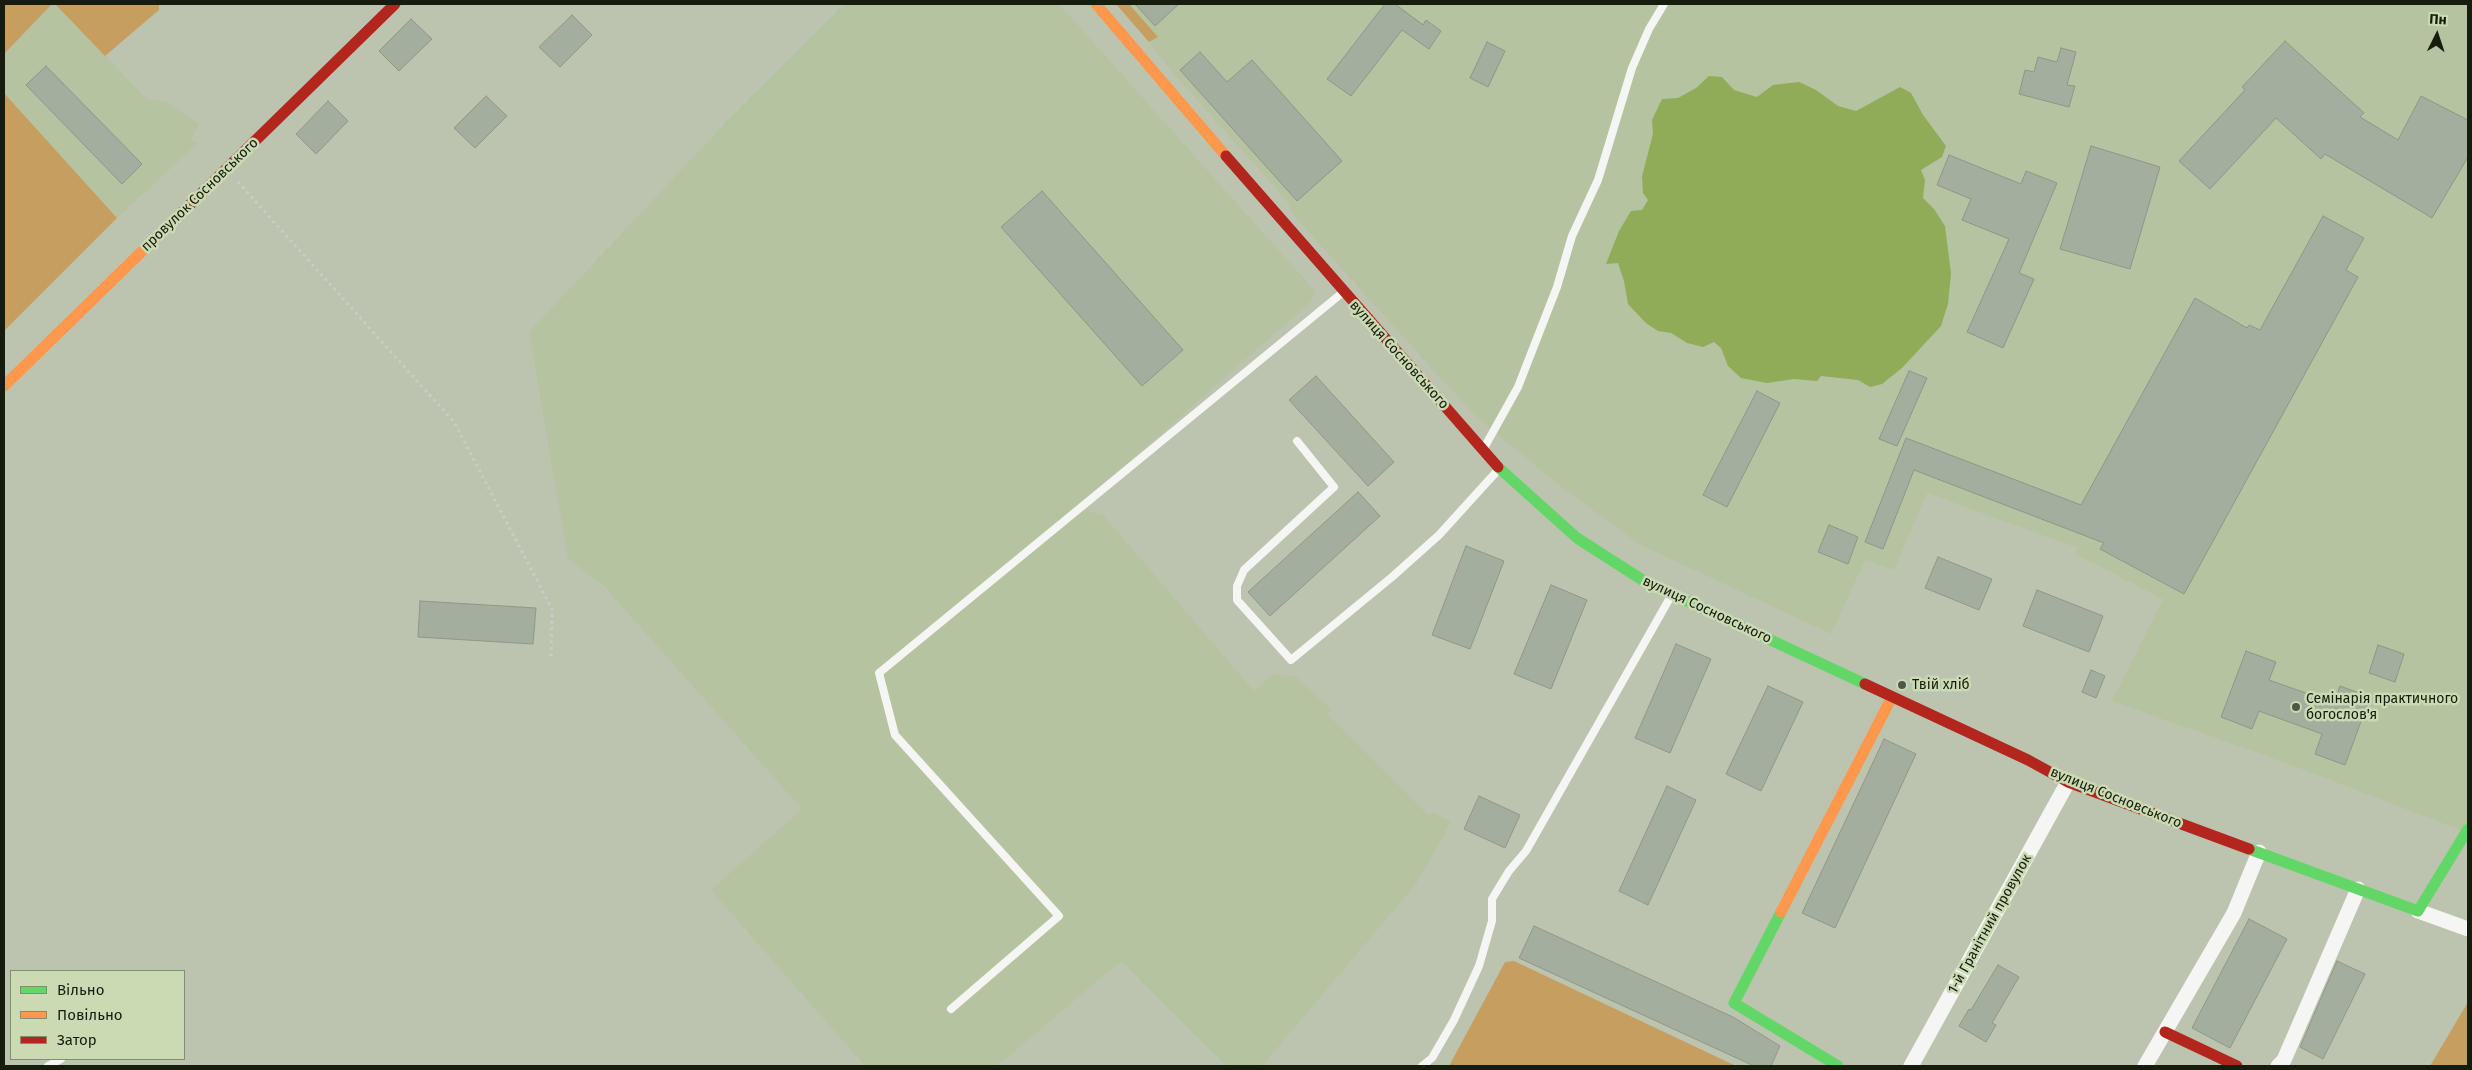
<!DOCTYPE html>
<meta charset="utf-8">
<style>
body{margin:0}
#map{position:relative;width:2472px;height:1070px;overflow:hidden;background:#bcc4af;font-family:"Fira Sans",sans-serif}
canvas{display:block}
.frame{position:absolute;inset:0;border:5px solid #171d0e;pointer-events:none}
.legend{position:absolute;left:10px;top:970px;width:175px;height:90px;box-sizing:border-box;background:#cadab3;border:1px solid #828e71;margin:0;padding:6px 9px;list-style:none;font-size:15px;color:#171d0e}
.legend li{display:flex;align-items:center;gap:10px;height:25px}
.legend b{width:25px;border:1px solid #828e71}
.north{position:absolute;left:2412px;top:10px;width:50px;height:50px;-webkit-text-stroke:4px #cadab3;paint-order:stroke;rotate:4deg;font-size:14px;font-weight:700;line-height:20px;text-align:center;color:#171d0e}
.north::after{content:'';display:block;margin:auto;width:18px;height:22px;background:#171d0e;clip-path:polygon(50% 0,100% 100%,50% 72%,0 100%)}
</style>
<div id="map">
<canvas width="2472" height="1070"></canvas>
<div class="frame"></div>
<ul class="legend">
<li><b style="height:6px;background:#63d668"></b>Вільно</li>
<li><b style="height:6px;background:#ff974d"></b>Повільно</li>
<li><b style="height:6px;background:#b3261e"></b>Затор</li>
</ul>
<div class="north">Пн</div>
</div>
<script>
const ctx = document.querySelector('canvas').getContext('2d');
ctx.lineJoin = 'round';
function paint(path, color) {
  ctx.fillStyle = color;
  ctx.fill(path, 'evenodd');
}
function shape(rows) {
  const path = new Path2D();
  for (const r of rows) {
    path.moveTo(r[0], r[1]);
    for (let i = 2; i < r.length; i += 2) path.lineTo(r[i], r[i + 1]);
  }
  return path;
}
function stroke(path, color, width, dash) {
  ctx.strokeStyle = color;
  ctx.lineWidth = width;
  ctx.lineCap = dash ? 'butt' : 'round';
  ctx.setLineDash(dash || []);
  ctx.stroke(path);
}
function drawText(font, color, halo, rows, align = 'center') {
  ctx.font = font + ' "Fira Sans",sans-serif';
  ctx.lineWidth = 5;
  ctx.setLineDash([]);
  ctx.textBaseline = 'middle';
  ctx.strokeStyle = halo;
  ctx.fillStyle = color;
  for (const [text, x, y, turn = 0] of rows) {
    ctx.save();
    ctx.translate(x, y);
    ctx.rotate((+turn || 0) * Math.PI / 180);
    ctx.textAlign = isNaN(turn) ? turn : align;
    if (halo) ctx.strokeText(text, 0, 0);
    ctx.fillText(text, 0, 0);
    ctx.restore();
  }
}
const built = shape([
 [52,4,55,4,148,100,165,101,199,124,191,140,197,144,117,218,4,93,4,54],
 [845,4,1059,4,1315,291,1312,301,1076,508,1103,515,1254,691,1273,674,1296,677,1332,710,1327,714,1429,816,1433,812,1451,822,1416,884,1262,1066,1227,1066,1121,961,997,1066,865,1066,711,890,802,809,603,585,568,559,529,332,731,117],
 [1129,4,2468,4,2468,833,2286,763,2112,701,2163,599,2075,554,2078,548,1927,493,1894,570,1865,560,1831,634,1639,544,1564,489,1481,421,1443,381,1296,218,1286,200,1174,74,1149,42,1157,37]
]);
const green = shape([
 [4,4,52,4,4,54],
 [55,4,159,4,159,10,105,56],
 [1116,4,1129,4,1158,37,1149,42],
 [4,93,117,218,4,331],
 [1514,961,1736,1066,1449,1066,1505,962],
 [2468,1002,2468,1066,2430,1066]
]);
const water = shape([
 [1709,76,1722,77,1734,90,1757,97,1773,85,1799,82,1816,90,1838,106,1856,111,1900,87,1911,93,1923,115,1946,146,1942,157,1921,170,1925,180,1923,198,1934,209,1945,226,1951,274,1948,304,1941,326,1902,368,1882,384,1870,387,1858,380,1821,376,1817,381,1794,379,1767,383,1741,378,1728,366,1721,348,1714,342,1703,347,1687,343,1671,333,1658,331,1646,323,1628,304,1624,281,1618,263,1606,264,1619,231,1631,211,1642,210,1648,200,1643,193,1642,176,1653,134,1652,120,1662,99,1678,98,1696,88]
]);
const building = shape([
 [1135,4,1179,4,1155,26,1135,4],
 [1385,4,1395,4,1423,25,1426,20,1441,31,1429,49,1402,30,1351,96,1327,79,1385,4],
 [572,15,592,35,560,67,539,47,572,15],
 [411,19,432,39,399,71,379,51,411,19],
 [2285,41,2364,113,2360,117,2398,140,2421,96,2468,120,2468,157,2432,218,2325,154,2321,159,2276,118,2210,189,2179,161,2245,90,2242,87,2285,41],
 [1487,42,1505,51,1488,87,1470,78,1487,42],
 [2061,48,2076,52,2067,85,2075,86,2069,107,2019,94,2025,70,2034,72,2038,57,2057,62,2061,48],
 [1200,52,1227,82,1252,60,1342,161,1297,201,1180,70,1200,52],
 [46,66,142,164,122,184,26,85,46,66],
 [486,96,507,116,475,148,454,128,486,96],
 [328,101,348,121,316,154,296,134,328,101],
 [2091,146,2160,167,2130,269,2060,249,2091,146],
 [1949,155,2021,184,2026,171,2057,183,2019,273,2034,279,2003,348,1967,332,2009,239,1962,220,1971,199,1937,185,1949,155],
 [1042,191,1183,350,1142,386,1001,227,1042,191],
 [2323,216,2364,238,2346,270,2358,277,2184,594,2100,549,2104,543,1914,470,1883,549,1865,542,1906,438,2081,505,2195,298,2247,328,2249,325,2260,330,2323,216],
 [1909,371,1927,378,1897,446,1879,439,1909,371],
 [1316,376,1394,462,1368,486,1289,400,1316,376],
 [1757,391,1780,403,1727,507,1703,495,1757,391],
 [1358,492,1380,516,1270,616,1248,592,1358,492],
 [1829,525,1858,537,1848,564,1818,552,1829,525],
 [1466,546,1504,561,1470,649,1432,635,1466,546],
 [1938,557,1992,579,1979,610,1925,588,1938,557],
 [1551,585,1587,600,1551,689,1514,674,1551,585],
 [2037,590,2103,616,2089,652,2023,626,2037,590],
 [420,601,536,608,533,644,418,637,420,601],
 [1676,644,1711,659,1670,753,1635,738,1676,644],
 [2378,645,2404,654,2395,682,2369,673,2378,645],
 [2246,651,2276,662,2269,680,2334,703,2340,686,2370,697,2345,765,2315,754,2322,734,2259,711,2252,729,2221,717,2246,651],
 [2091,670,2105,676,2096,698,2082,692,2091,670],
 [1768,686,1803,702,1761,791,1726,774,1768,686],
 [1884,739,1916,754,1835,928,1802,913,1884,739],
 [1667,786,1696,800,1648,905,1619,891,1667,786],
 [1479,796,1520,815,1505,848,1464,829,1479,796],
 [2249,919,2287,939,2230,1048,2192,1028,2249,919],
 [1534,926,1733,1017,1780,1046,1771,1066,1754,1066,1519,958,1534,926],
 [2337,961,2365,974,2323,1059,2300,1047,2337,961],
 [1998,965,2019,977,1992,1023,1996,1025,1986,1042,1959,1026,1969,1009,1971,1010,1998,965]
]);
const path = shape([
 [238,182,454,422,552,609,551,659]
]);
const lane = shape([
 [1297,441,1334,487,1244,570,1237,586,1237,600,1291,660,1392,577,1439,535,1498,470],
 [1484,448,1518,387,1557,287,1572,236,1598,180,1632,68,1649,29,1664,4],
 [951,1009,1059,916,895,735,879,673,1342,293],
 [48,1066,61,1059],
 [1422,1066,1432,1058,1454,1020,1479,966,1492,921,1492,899,1509,871,1526,851,1671,596]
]);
const street = shape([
 [2418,911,2468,929],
 [1911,1066,2068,782],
 [2145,1066,2234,913,2259,852],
 [2278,1066,2284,1060,2358,889]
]);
const fast = shape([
 [1498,467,1577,538,1644,581,1865,684],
 [2249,849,2418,911,2468,829],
 [1781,912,1734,1003,1838,1066]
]);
const slow = shape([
 [1096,4,1226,156],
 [4,386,167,227],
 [1781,912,1892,697]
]);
const jam = shape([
 [1226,156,1498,467],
 [167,227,395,4],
 [1865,684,2028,760,2068,782,2249,849],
 [2165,1032,2237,1066]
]);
const markers = [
 [1902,685,5,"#515746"],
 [2296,707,5,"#515746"]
];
const streetNames = [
 ["провулок Сосновського",200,195,-44],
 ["вулиця Сосновського",1399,355,48],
 ["вулиця Сосновського",1707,610,25],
 ["вулиця Сосновського",2116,798,22],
 ["1-й Гранітний провулок",1990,924,-61]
];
const poiNames = [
 ["Твій хліб",1912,685],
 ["Семінарія практичного",2306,699],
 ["богослов'я",2306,715]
];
paint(built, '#b5c3a0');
paint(green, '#c69f60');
paint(water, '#90ac58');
paint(building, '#a4ae9e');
stroke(building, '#8e9788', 1);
stroke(path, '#cacdc7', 3, [2.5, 4]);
stroke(lane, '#f5f6f3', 8);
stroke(street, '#f5f6f3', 15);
stroke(fast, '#63d668', 11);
stroke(slow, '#ff974d', 11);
stroke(jam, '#b3261e', 11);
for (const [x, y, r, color] of markers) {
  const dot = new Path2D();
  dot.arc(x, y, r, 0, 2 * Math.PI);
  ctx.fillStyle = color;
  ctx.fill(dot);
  stroke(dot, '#cadab3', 2);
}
drawText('14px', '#171d0e', '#cadab3', streetNames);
drawText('14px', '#171d0e', '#cadab3', poiNames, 'left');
</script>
